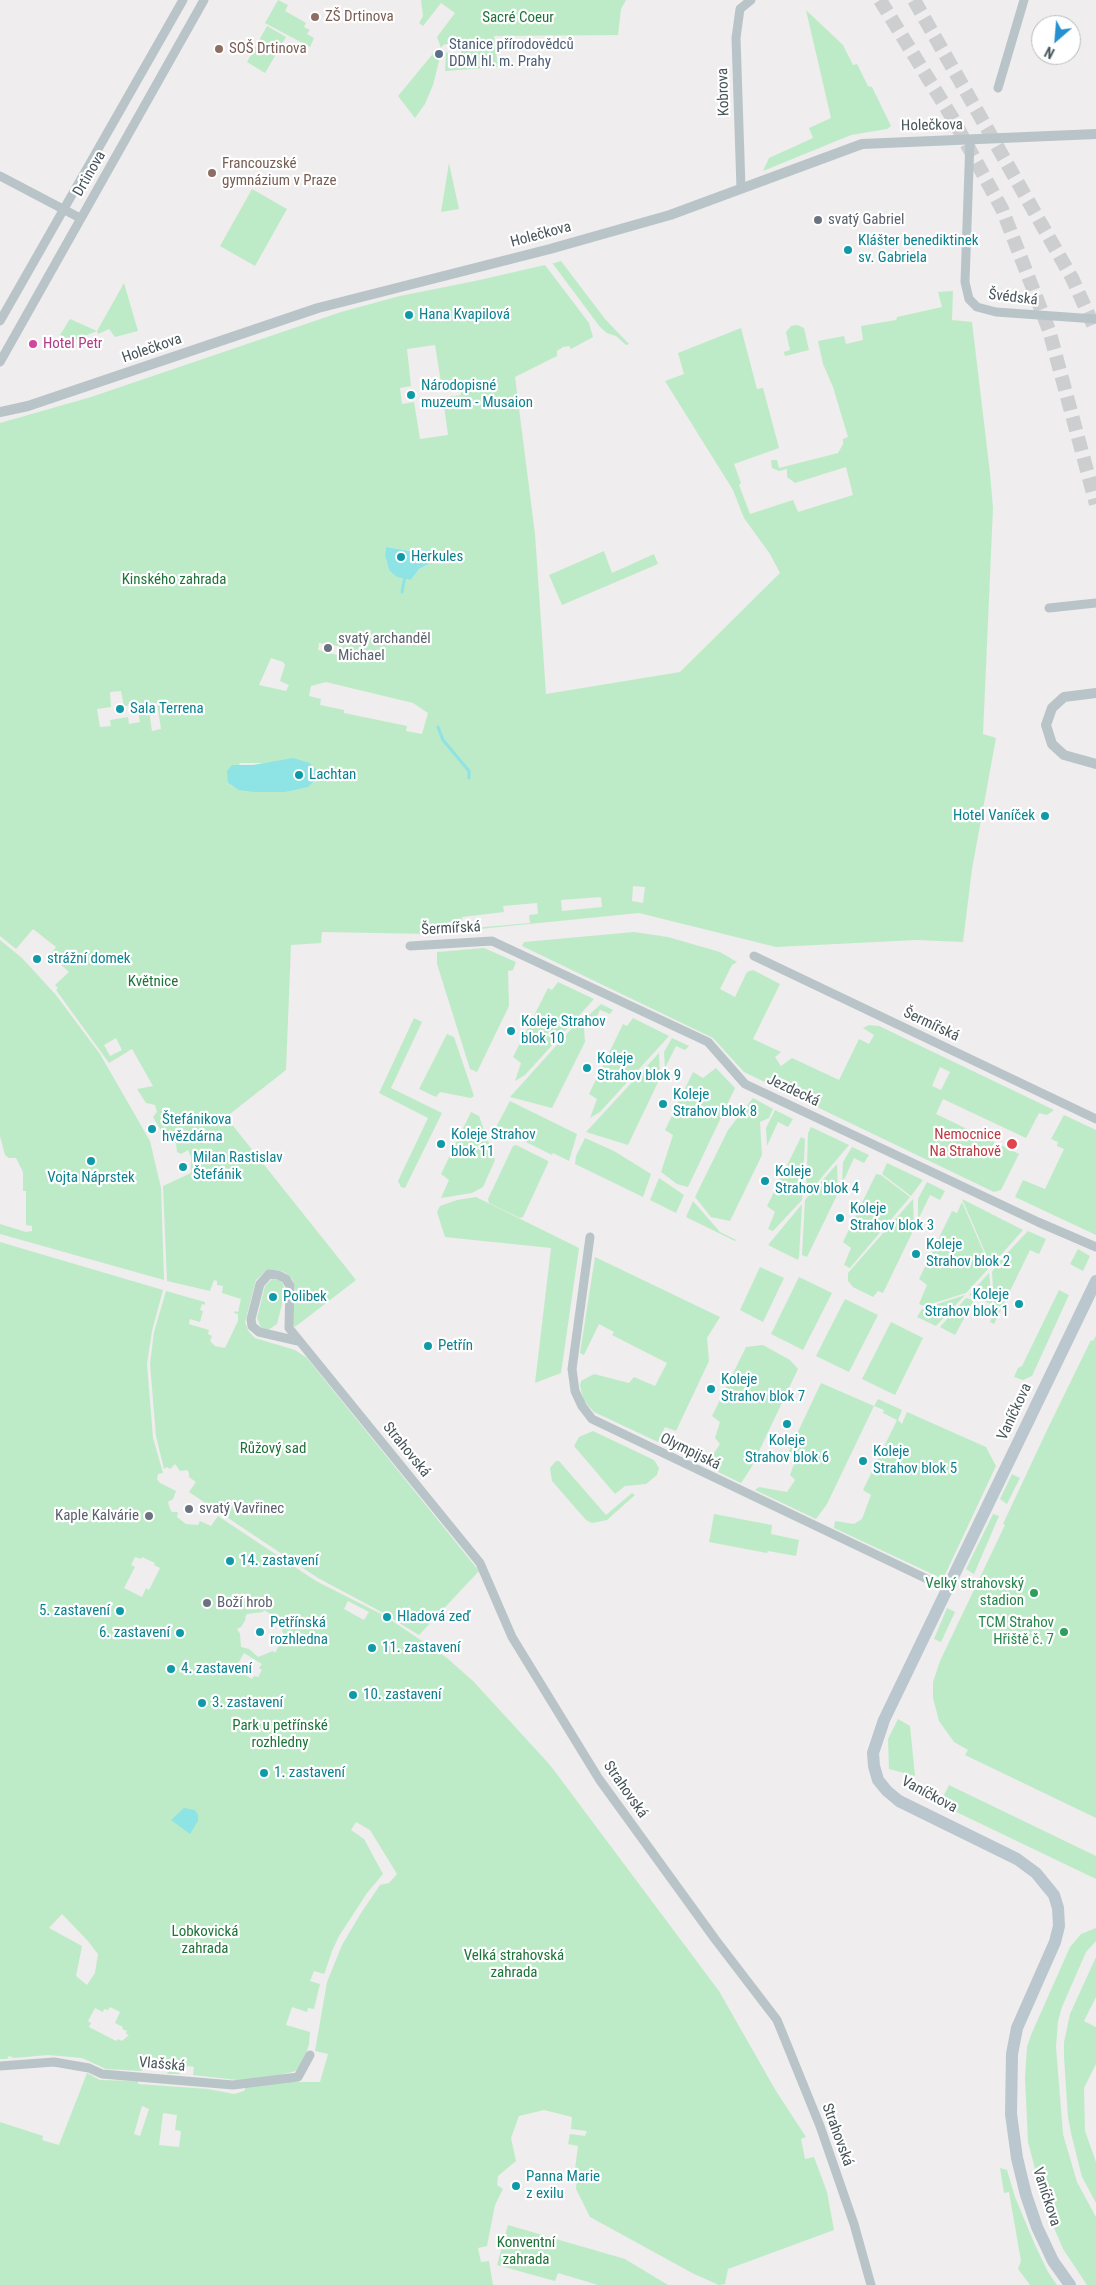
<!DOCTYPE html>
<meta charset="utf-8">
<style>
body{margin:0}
#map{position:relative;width:1096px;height:2285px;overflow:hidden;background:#efeded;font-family:"Roboto Condensed",sans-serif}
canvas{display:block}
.north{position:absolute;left:1031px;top:15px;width:50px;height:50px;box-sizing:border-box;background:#fff;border:1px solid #b5bbbd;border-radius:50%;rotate:207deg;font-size:14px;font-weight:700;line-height:20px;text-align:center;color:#475459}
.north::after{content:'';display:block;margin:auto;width:18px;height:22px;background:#2690d1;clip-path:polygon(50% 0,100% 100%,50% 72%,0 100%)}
</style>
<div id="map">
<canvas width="1096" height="2285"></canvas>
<div class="north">N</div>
</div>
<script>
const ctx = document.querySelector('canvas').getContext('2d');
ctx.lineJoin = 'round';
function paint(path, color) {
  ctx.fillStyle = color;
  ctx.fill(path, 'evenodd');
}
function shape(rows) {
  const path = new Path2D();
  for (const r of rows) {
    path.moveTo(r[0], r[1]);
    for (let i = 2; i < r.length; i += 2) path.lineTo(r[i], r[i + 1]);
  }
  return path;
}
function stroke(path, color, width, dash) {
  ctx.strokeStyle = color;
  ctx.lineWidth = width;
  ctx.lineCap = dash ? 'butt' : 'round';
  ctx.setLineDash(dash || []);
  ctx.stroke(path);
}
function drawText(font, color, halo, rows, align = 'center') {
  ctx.font = font + ' "Roboto Condensed",sans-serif';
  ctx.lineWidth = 4.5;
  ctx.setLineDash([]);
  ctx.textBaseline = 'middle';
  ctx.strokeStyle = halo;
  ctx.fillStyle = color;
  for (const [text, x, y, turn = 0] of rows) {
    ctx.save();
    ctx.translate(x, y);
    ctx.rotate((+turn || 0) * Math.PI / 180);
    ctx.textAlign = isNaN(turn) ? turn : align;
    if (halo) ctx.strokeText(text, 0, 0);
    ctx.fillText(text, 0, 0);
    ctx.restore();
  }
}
const green = shape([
 [278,0,288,5,285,11,306,23,304,27,310,30,307,34,314,38,310,47,265,23],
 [421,0,626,0,621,9,618,35,494,36,498,67,445,71,446,52,460,62,462,60,460,46,454,42,443,45,441,48,437,37,455,13,441,3,423,26,419,23,423,16],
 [806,10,843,45,853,65,857,64,868,86,872,87,891,126,887,129,851,135,763,171,769,158,813,138,809,128,831,118],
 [267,26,286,37,265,73,247,62],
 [436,50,441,53,433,85,425,104,415,118,398,96],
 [449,163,459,209,441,212],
 [252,189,287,209,255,266,220,246],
 [561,261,605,319,629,344,626,345,616,336,607,333,600,327,553,264,551,264],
 [545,265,589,323,593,337,571,349,569,346,563,347,557,351,557,356,515,377,535,534,546,694,680,672,780,573,770,554,744,518,733,490,665,381,684,374,678,353,741,328,757,389,763,388,779,448,734,464,741,483,739,485,750,514,793,500,798,512,853,495,846,467,795,483,787,477,787,469,779,471,772,468,771,460,777,460,779,468,838,453,843,444,843,439,848,437,833,387,823,364,818,341,844,336,846,344,863,340,861,326,896,320,897,317,942,307,938,292,953,291,952,320,972,322,990,473,993,508,983,734,996,738,972,869,963,942,916,940,776,947,639,913,429,934,322,932,321,943,291,945,286,1070,226,1117,356,1280,295,1327,293,1324,295,1288,292,1279,286,1273,278,1270,265,1272,256,1280,245,1322,249,1332,255,1338,295,1350,307,1358,479,1571,419,1635,376,1609,318,1578,189,1492,196,1482,189,1477,189,1473,187,1470,180,1471,175,1464,170,1469,167,1467,164,1469,156,1436,150,1364,154,1332,166,1291,205,1302,205,1305,202,1304,200,1310,203,1311,200,1322,190,1319,189,1324,209,1330,208,1334,212,1336,210,1341,215,1346,225,1348,238,1321,238,1314,234,1313,235,1311,238,1312,241,1299,222,1293,223,1286,217,1285,217,1281,214,1280,210,1291,167,1281,163,1186,191,1173,191,1157,188,1150,181,1154,177,1152,176,1143,167,1141,153,1117,157,1112,155,1105,146,1103,137,1089,153,1086,132,1049,109,1063,56,990,58,988,55,985,69,972,50,955,56,947,33,929,16,949,0,936,0,423,91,397,341,312,400,296,475,281],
 [435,345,441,382,459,379,461,395,443,398,448,435,420,439,414,402,402,404,400,388,411,386,407,349],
 [386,547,410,551,427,550,431,563,419,569,411,580,389,570,385,555],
 [319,643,339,646,337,655,318,650],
 [271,658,283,662,285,665,280,681,289,685,286,691,259,685],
 [326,682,413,703,428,713,422,734,406,731,407,726,344,713,344,710,320,705,321,699,309,696,311,686],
 [121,691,124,706,137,705,140,722,129,724,128,717,110,720,111,726,100,727,97,709,111,707,110,692],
 [157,703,161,729,152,731,148,705],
 [240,763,263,763,285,792,254,792,232,786,228,783],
 [633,886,645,887,643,903,632,901],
 [601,897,602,907,562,911,561,900],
 [537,903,538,914,529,915,530,923,462,929,462,917,504,912,503,906],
 [116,1038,122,1050,110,1056,104,1045],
 [124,283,138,331,115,337,109,329,98,334,97,331,62,345,66,338,60,335,70,319,97,331],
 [797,325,804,328,809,350,785,356,784,352,790,350,786,332,791,326],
 [604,551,612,573,654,554,658,564,562,605,549,575],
 [634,932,668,937,720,952,737,962,732,965,720,989,735,997,747,972,753,970,780,984,753,1039,781,1052,775,1057,781,1066,792,1058,839,1080,859,1039,869,1044,874,1035,863,1028,869,1025,879,1026,1054,1110,1047,1115,1039,1113,1026,1138,943,1099,936,1114,1019,1154,1001,1190,994,1192,744,1072,713,1038,522,946,524,942],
 [940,1067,950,1072,941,1090,932,1086],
 [0,940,22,958,56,995,100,1054,150,1141,161,1188,164,1280,0,1234,0,1224,26,1232,32,1231,32,1226,26,1225,26,1191,23,1191,23,1172,16,1158,9,1158,5,1155,0,1136],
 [484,948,516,962,513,970,508,971,509,1006,477,1072,470,1069,437,964,437,952],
 [558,982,594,999,525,1075,515,1081,521,1063,513,1057,548,988,552,990],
 [601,1004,613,1010,610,1014,600,1010,590,1030,589,1015],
 [583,1016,585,1042,552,1108,510,1097],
 [414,1018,422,1022,391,1088,442,1113,405,1188,401,1187,398,1181,428,1118,379,1093],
 [633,1018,669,1036,600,1112,590,1118,597,1099,589,1094,623,1024,627,1026],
 [447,1034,454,1037,474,1096,471,1098,440,1092,436,1097,419,1089],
 [672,1038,689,1046,685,1050,676,1046,665,1068,664,1052],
 [659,1053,660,1078,628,1145,586,1132],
 [716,1068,735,1088,688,1187,677,1184,661,1172,673,1135,665,1130,693,1072,703,1078],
 [753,1098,773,1109,769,1118,760,1122,762,1155,730,1221,711,1217,695,1197,728,1130],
 [510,1101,577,1134,569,1161,553,1153,552,1155,496,1127],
 [775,1110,793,1119,788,1127,778,1122,767,1146,766,1128],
 [471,1112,479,1116,495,1160,483,1187,472,1193,441,1198,449,1180,441,1174],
 [1064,1115,1096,1130,1096,1235,1015,1197,1023,1180,1045,1189,1064,1149,1057,1146,1058,1142,1051,1139],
 [811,1127,849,1145,806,1196,808,1133],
 [801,1137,805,1139,802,1200,773,1231,768,1229,775,1212,767,1206],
 [585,1138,614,1151,651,1174,643,1197,575,1164,576,1156],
 [516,1145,548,1161,548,1163,523,1217,520,1218,489,1203,488,1199,513,1146],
 [852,1147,869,1155,864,1163,854,1158,842,1184,843,1162],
 [887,1163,923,1180,911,1196,882,1174],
 [837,1164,838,1193,807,1257,802,1255,805,1200],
 [876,1174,881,1175,910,1197,850,1268,844,1265,851,1248,843,1242],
 [659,1178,684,1195,676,1213,650,1200],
 [927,1182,945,1191,940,1200,930,1195,918,1220,918,1199],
 [476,1197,579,1248,561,1373,535,1383,551,1248,445,1237,437,1212,440,1206,457,1200],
 [913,1199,914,1229,883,1293,878,1291,873,1297,853,1287,848,1281,848,1273],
 [962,1199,1023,1230,991,1266],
 [693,1201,720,1232,736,1240,735,1241,686,1217],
 [962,1202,988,1262,988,1269,966,1293,924,1306,919,1304,927,1285,919,1279,952,1211,957,1213],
 [802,1204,799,1257,798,1260,768,1245],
 [1028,1231,1046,1239,1039,1254,1030,1250,994,1324,990,1322,997,1305,994,1304,992,1272,996,1265],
 [0,1242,163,1290,152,1331,147,1364,153,1438,163,1473,158,1474,157,1479,160,1483,176,1491,173,1499,168,1502,170,1509,172,1512,178,1512,177,1517,186,1524,198,1525,200,1521,211,1526,218,1516,316,1581,385,1616,447,1658,474,1682,550,1765,719,1991,776,2091,806,2137,801,2139,805,2159,814,2157,827,2192,834,2230,728,2269,725,2284,719,2285,694,2274,590,2217,576,2189,577,2170,575,2169,578,2146,568,2144,570,2134,585,2136,587,2131,571,2129,572,2117,544,2110,519,2116,511,2138,516,2161,498,2176,497,2185,503,2189,495,2205,487,2246,478,2248,481,2262,489,2261,493,2285,0,2285,0,2122,43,2136,42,2140,59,2145,87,2073,100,2080,138,2081,138,2084,208,2089,234,2094,244,2091,247,2085,268,2082,320,2082,328,2054,315,2051,327,1982,342,1945,361,1913,380,1885,389,1883,397,1874,370,1830,356,1822,351,1830,364,1839,383,1874,367,1893,339,1936,332,1951,325,1972,324,1974,314,1971,310,1981,320,1984,314,2009,308,2008,307,2012,292,2007,286,2025,310,2032,309,2044,305,2057,296,2071,263,2079,237,2080,193,2075,194,2067,188,2066,186,2069,181,2069,180,2074,167,2074,169,2068,145,2061,142,2071,106,2069,82,2058,71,2057,48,2055,14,2058,9,2056,7,2059,0,2059],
 [135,1557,141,1559,142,1557,155,1563,154,1565,160,1568,149,1590,146,1588,142,1597,124,1588,135,1567,131,1565],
 [348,1601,369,1612,364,1620,344,1609],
 [264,1610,280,1620,279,1621,284,1636,275,1653,273,1651,258,1657,249,1649,241,1647,240,1634,237,1629,241,1627,246,1619,242,1616,245,1618,247,1614,263,1612],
 [244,1653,262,1664,259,1668,262,1670,258,1677,254,1676,252,1679,235,1669],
 [62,1914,87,1940,98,1954,95,1973,87,1985,76,1976,82,1946,49,1928],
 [110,2007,120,2012,115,2023,123,2027,122,2029,127,2031,126,2034,129,2035,122,2041,118,2039,116,2041,89,2027,91,2023,88,2021,95,2008,103,2012,104,2009,108,2010],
 [142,2106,149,2109,140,2136,134,2134],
 [163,2113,177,2115,175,2130,181,2131,179,2147,159,2145],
 [1078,1249,1090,1256,1083,1271,1070,1264],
 [595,1257,720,1317,707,1338,709,1361,676,1431,665,1427,658,1442,594,1412,584,1401,580,1386,581,1381,594,1374,629,1383,634,1377,655,1386,667,1363,612,1335,614,1332,599,1324,584,1355,580,1353],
 [760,1267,784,1278,763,1322,740,1310],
 [989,1273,992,1302,991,1304,969,1295],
 [799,1277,832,1293,803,1350,771,1334],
 [272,1279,278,1280,283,1283,285,1292,277,1324,268,1330,261,1328,257,1318,265,1286],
 [1059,1290,1069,1295,1032,1376,1023,1380,1014,1377,1018,1368,1022,1366],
 [965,1295,936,1326,917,1317,922,1309],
 [966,1298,974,1300,955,1335,940,1327],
 [845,1299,878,1315,849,1372,816,1356],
 [891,1322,923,1338,895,1395,862,1379],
 [1096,1336,1096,1818,965,1755,968,1750,954,1742,939,1721,933,1698,933,1682,940,1661,1005,1525,1003,1524,1048,1428,1091,1340,1093,1341],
 [763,1345,790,1360,798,1369,751,1468,741,1483,681,1454,683,1452,712,1456,720,1444,715,1438,720,1422,712,1416,746,1347],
 [821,1383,874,1406,878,1399,902,1410,898,1420,902,1424,907,1412,986,1447,996,1466,943,1579,834,1528,835,1521,854,1524,862,1519,871,1495,863,1490,897,1420,883,1413,884,1410,874,1406,827,1504,816,1519,755,1490,759,1487,787,1492,795,1480,790,1475,796,1458,788,1453],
 [593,1431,654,1460,659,1468,657,1475,646,1484,625,1486,615,1494,574,1446,579,1437],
 [556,1461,559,1461,606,1515,632,1493,635,1495,607,1520,592,1523,586,1520,552,1481,550,1468],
 [1012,1474,1020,1478,1007,1504,1000,1499],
 [714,1514,772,1525,771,1534,799,1540,796,1556,768,1551,767,1553,709,1542],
 [993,1514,999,1516,974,1574,966,1569],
 [947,1608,955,1612,941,1642,934,1639],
 [898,1719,910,1726,915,1776,889,1769,888,1739],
 [949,1785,1096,1856,1096,1879,948,1808,943,1803,944,1795],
 [1096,1928,1096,1941,1086,1952,1062,2007,1058,2021,1056,2047,1063,2134,1077,2182,1096,2217,1096,2285,1087,2285,1063,2249,1044,2204,1028,2142,1025,2078,1027,2047,1031,2035,1070,1947,1081,1934],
 [1096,1957,1096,1997,1084,2021,1096,2027,1096,2064,1084,2088,1085,2131,1096,2162,1096,2203,1082,2177,1071,2133,1068,2117,1064,2057,1064,2042,1070,2014],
 [1000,2168,1007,2170,1015,2197,1035,2245,1048,2272,1057,2285,1030,2285,1018,2269,1021,2261,1009,2192,1004,2193],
 [508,2225,625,2259,668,2285,598,2285,558,2273,555,2281,497,2265]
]);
const water = shape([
 [386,547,410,551,434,550,439,556,431,563,419,569,411,580,397,577,389,570,385,555],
 [293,758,310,763,317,771,315,780,308,787,285,792,254,792,239,790,228,783,227,771,232,765,253,765],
 [184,1808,195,1810,198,1815,198,1821,190,1834,171,1820]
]);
const stream = shape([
 [402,592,405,576],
 [438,727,443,740,469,771,469,778]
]);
const trunkTunnel = shape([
 [880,0,953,119,1002,209,1049,330,1096,504],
 [914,0,1072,278,1096,331]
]);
const minor = shape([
 [998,88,1024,0],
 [970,140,965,282,969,299,977,307,996,312,1096,319],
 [0,176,80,218],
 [741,188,736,38,740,9,751,0],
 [0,321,183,0],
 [0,362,204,0],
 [1049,608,1096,603],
 [410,946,492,941,708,1042,745,1084,1038,1222,1096,1247],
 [754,956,1096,1119],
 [590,1237,572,1369,575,1391,582,1406,592,1419,948,1589],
 [298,1341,259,1332,252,1326,251,1319,260,1284,269,1274,278,1275,286,1279,290,1286,289,1328,480,1563,512,1637,599,1779,715,1939,777,2020,820,2126,854,2224,871,2285],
 [0,2066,54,2062,89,2068,102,2074,233,2085,298,2077,310,2055]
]);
const tertiary = shape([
 [0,412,28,406,318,308,550,249,670,215,862,144,1096,134],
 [1096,693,1064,697,1052,708,1046,725,1052,744,1064,755,1096,764]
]);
const secondary = shape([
 [1070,2285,1053,2261,1037,2227,1026,2195,1017,2158,1011,2114,1012,2054,1017,2028,1055,1942,1059,1926,1058,1908,1054,1895,1036,1873,1017,1859,899,1801,887,1791,878,1780,874,1766,873,1753,884,1720,1096,1281]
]);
const markers = [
 [315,17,5,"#8d6e63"],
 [219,49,5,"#8d6e63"],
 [439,54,5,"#5c6f8a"],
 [212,173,5,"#8d6e63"],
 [818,220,5,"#6b7280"],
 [848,250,5,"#0f9aa8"],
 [409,315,5,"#0f9aa8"],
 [33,344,5,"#d1479c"],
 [411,395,5,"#0f9aa8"],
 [401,557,5,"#0f9aa8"],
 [328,648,5,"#6b7280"],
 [120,709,5,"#0f9aa8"],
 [299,775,5,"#0f9aa8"],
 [1045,816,5,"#0f9aa8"],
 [37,959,5,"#0f9aa8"],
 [511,1031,5,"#0f9aa8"],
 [587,1068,5,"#0f9aa8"],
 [663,1104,5,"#0f9aa8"],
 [152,1129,5,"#0f9aa8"],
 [441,1144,5,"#0f9aa8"],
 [1012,1144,6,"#e0444e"],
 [91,1161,5,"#0f9aa8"],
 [183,1167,5,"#0f9aa8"],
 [765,1181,5,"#0f9aa8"],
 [840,1218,5,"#0f9aa8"],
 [916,1254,5,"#0f9aa8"],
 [273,1297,5,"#0f9aa8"],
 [1019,1304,5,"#0f9aa8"],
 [428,1346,5,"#0f9aa8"],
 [711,1389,5,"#0f9aa8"],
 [787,1424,5,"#0f9aa8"],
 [863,1461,5,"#0f9aa8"],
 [189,1509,5,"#6b7280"],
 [149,1516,5,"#6b7280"],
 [230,1561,5,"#0f9aa8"],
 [1034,1593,5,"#2e9e5b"],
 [207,1603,5,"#6b7280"],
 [120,1611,5,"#0f9aa8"],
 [387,1617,5,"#0f9aa8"],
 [260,1632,5,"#0f9aa8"],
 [1064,1632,5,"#2e9e5b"],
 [180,1633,5,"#0f9aa8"],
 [372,1648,5,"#0f9aa8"],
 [171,1669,5,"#0f9aa8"],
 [353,1695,5,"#0f9aa8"],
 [202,1703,5,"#0f9aa8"],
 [264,1773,5,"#0f9aa8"],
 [516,2186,5,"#0f9aa8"]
];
const educationNames = [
 ["ZŠ Drtinova",325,17],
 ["SOŠ Drtinova",229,49],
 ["Francouzské",222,164],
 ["gymnázium v Praze",222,181]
];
const parkNames = [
 ["Sacré Coeur",518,18],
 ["Kinského zahrada",174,580],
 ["Květnice",153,982],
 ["Růžový sad",273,1449],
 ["Park u petřínské",280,1726],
 ["rozhledny",280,1743],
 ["Lobkovická",205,1932],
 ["zahrada",205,1949],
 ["Velká strahovská",514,1956],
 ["zahrada",514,1973],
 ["Konventní",526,2243],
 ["zahrada",526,2260]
];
const serviceNames = [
 ["Stanice přírodovědců",449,45],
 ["DDM hl. m. Prahy",449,62]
];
const streetNames = [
 ["Kobrova",724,92,-92],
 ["Holečkova",932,126,-1],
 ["Drtinova",90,174,-60],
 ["Holečkova",541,235,-15],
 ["Švédská",1013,298,7],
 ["Holečkova",152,349,-19],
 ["Šermířská",451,929,-3],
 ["Šermířská",931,1025,25],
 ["Jezdecká",793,1091,25],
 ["Vaníčkova",1015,1412,-65],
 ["Strahovská",406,1450,51],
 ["Olympijská",690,1452,26],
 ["Strahovská",625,1790,55],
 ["Vaníčkova",929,1795,28],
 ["Vlašská",162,2065,5],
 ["Strahovská",837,2135,70],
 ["Vaníčkova",1046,2197,72]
];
const worshipNames = [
 ["svatý Gabriel",828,220],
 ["svatý archanděl",338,639],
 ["Michael",338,656],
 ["svatý Vavřinec",199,1509],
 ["Kaple Kalvárie",139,1516,"right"],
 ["Boží hrob",217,1603]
];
const cultureNames = [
 ["Klášter benediktinek",858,241],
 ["sv. Gabriela",858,258],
 ["Hana Kvapilová",419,315],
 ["Národopisné",421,386],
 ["muzeum - Musaion",421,403],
 ["Herkules",411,557],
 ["Sala Terrena",130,709],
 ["Lachtan",309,775],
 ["Hotel Vaníček",1035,816,"right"],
 ["strážní domek",47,959],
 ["Koleje Strahov",521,1022],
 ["blok 10",521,1039],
 ["Koleje",597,1059],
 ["Strahov blok 9",597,1076],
 ["Koleje",673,1095],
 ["Strahov blok 8",673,1112],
 ["Štefánikova",162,1120],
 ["hvězdárna",162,1137],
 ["Koleje Strahov",451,1135],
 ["blok 11",451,1152],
 ["Milan Rastislav",193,1158],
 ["Štefánik",193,1175],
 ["Koleje",775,1172],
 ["Strahov blok 4",775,1189],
 ["Vojta Náprstek",91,1178,"center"],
 ["Koleje",850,1209],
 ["Strahov blok 3",850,1226],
 ["Koleje",926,1245],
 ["Strahov blok 2",926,1262],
 ["Koleje",1009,1295,"right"],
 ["Strahov blok 1",1009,1312,"right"],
 ["Polibek",283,1297],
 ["Petřín",438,1346],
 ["Koleje",721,1380],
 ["Strahov blok 7",721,1397],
 ["Koleje",787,1441,"center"],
 ["Strahov blok 6",787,1458,"center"],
 ["Koleje",873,1452],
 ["Strahov blok 5",873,1469],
 ["14. zastavení",240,1561],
 ["5. zastavení",110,1611,"right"],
 ["Hladová zeď",397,1617],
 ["Petřínská",270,1623],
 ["rozhledna",270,1640],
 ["6. zastavení",170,1633,"right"],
 ["11. zastavení",382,1648],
 ["4. zastavení",181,1669],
 ["10. zastavení",363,1695],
 ["3. zastavení",212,1703],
 ["1. zastavení",274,1773],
 ["Panna Marie",526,2177],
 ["z exilu",526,2194]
];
const hotelNames = [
 ["Hotel Petr",43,344]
];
const healthNames = [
 ["Nemocnice",1001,1135],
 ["Na Strahově",1001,1152]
];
const leisureNames = [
 ["Velký strahovský",1024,1584],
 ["stadion",1024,1601],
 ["TCM Strahov",1054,1623],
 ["Hřiště č. 7",1054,1640]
];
paint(green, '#beebc7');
paint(water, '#8ee3e5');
stroke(stream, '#8ee3e5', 3);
stroke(trunkTunnel, '#cdcecf', 14, [14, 7]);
stroke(minor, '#b9c4c9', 9);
stroke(tertiary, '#b9c4c9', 10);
stroke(secondary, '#bac7ce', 12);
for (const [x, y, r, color] of markers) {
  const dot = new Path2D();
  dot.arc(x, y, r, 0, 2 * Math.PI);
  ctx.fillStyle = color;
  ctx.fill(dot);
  stroke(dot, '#fff', 2);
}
drawText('15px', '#785e54', '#fff', educationNames, 'left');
drawText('15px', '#1d7438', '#fff', parkNames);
drawText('15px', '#4e5e75', '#fff', serviceNames, 'left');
drawText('15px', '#475459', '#fff', streetNames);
drawText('15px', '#5b616d', '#fff', worshipNames, 'left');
drawText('15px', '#0d838f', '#fff', cultureNames, 'left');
drawText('15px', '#b23c85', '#fff', hotelNames, 'left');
drawText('15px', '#be3a42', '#fff', healthNames, 'right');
drawText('15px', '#27864d', '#fff', leisureNames, 'right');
</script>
